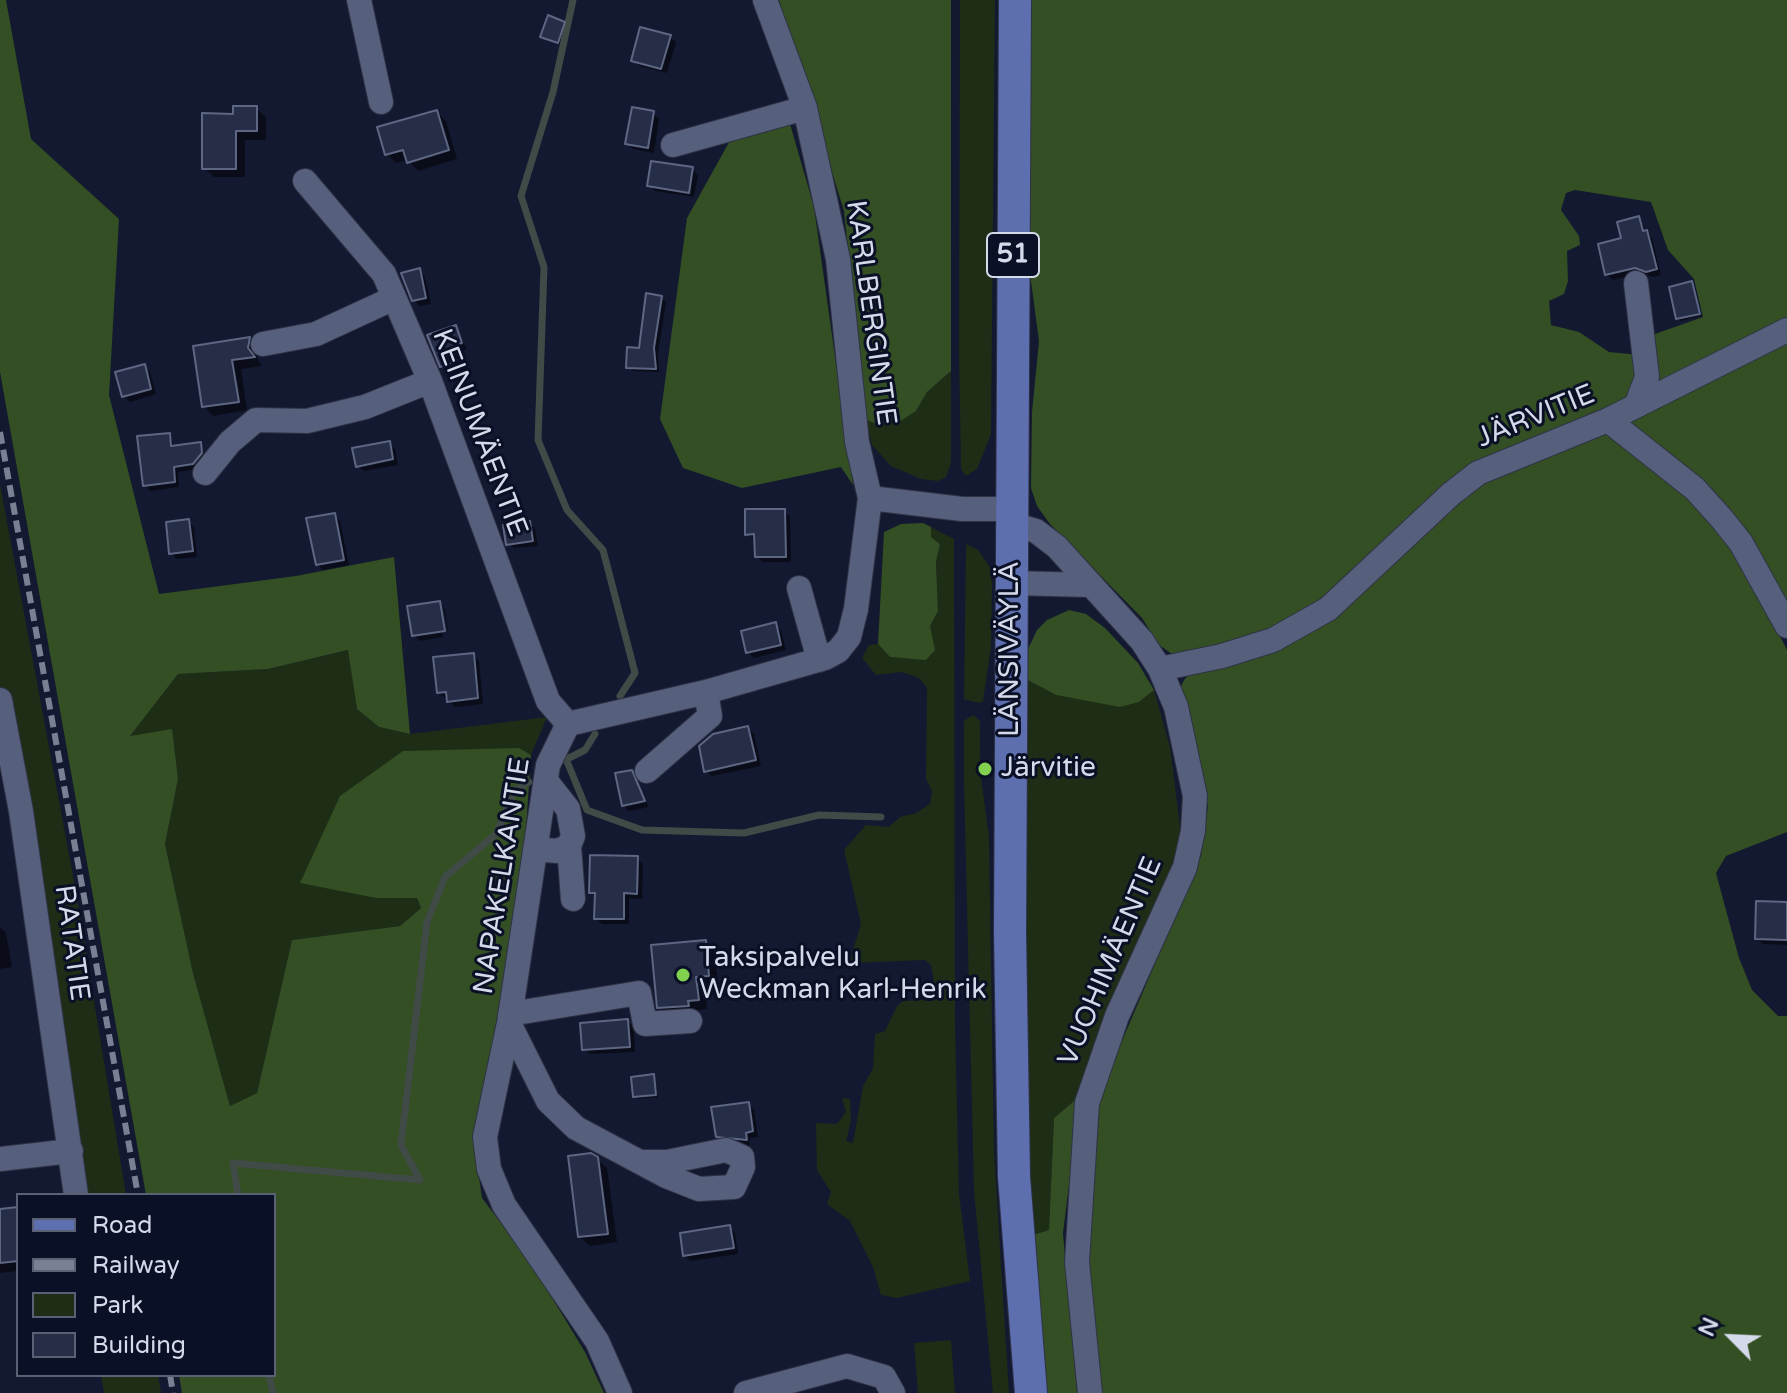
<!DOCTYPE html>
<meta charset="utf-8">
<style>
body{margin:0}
#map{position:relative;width:1787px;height:1393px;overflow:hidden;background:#131930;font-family:"Varela Round",sans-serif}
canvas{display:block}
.legend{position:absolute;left:16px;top:1193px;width:260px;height:184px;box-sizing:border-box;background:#0a1026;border:2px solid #5b6175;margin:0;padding:10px 14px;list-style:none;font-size:24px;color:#d5daeb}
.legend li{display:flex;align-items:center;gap:16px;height:40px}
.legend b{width:40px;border:2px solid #5b6175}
.north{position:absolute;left:1691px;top:1297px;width:80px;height:80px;-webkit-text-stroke:6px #0a1026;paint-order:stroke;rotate:294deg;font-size:22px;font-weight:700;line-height:32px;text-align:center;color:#d5daeb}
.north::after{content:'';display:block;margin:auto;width:28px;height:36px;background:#d5daeb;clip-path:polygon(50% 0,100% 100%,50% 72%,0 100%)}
</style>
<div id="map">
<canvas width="1787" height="1393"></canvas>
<ul class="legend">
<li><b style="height:10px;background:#5e6fb0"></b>Road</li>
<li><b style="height:10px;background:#7a8094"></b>Railway</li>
<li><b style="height:22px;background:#1e2d16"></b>Park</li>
<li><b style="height:22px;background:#262d46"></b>Building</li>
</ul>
<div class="north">N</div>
</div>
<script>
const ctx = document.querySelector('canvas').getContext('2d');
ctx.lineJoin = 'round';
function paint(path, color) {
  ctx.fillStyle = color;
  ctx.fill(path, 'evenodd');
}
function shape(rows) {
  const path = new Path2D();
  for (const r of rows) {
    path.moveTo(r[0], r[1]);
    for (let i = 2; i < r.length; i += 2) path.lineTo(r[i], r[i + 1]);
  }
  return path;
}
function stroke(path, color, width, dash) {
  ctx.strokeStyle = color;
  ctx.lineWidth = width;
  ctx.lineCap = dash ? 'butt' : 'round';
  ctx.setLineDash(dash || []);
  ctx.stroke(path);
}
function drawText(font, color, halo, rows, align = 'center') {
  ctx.font = font + ' "Varela Round",sans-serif';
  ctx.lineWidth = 6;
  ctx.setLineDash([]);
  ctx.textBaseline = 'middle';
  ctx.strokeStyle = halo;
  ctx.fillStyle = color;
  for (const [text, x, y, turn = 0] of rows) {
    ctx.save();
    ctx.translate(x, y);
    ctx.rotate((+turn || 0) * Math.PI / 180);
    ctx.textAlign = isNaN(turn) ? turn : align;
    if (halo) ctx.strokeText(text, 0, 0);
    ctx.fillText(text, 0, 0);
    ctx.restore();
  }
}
const green = shape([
 [960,0,995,0,991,434,977,469,966,476,961,469,959,353],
 [951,371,951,462,946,477,938,481,921,479,891,466,872,445,866,420,877,424,916,411,927,392],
 [0,484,76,892,126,1195,81,1195,0,707],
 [931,527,954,539,955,1023,959,1194,970,1281,897,1298,881,1295,873,1267,850,1221,827,1204,831,1192,817,1170,816,1123,837,1124,846,1112,842,1098,850,1099,851,1121,846,1141,853,1143,863,1086,873,1068,875,1034,885,1031,897,1006,903,1001,924,1000,934,981,931,965,925,960,849,963,861,924,844,850,866,825,889,827,900,817,916,813,930,804,932,791,926,779,927,688,919,678,902,672,876,675,862,658,869,645,878,644,890,657,926,659,930,626,938,611,936,562,940,544,931,537],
 [966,544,978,550,990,567,992,584,991,647,983,701,979,703,964,699],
 [349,650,357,709,379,727,410,734,547,717,531,755,519,748,376,898,417,898,421,908,400,926,292,940,257,1093,230,1106,193,973,165,844,178,779,129,737,178,674,268,669],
 [1024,678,1056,695,1139,702,1154,690,1170,747,1181,834,1170,880,1080,1096,1054,1118,1049,1230,1033,1235,1027,1105],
 [973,715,980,721,980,771,989,836,994,1152,1009,1393,993,1393,974,1191,964,784,964,721],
 [951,1340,955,1393,918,1393,914,1343],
 [101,1375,158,1375,161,1393,104,1393]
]);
const forest = shape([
 [0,0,6,0,31,139,119,219,109,395,159,594,296,576,394,557,410,734,379,727,357,709,348,650,268,669,178,674,130,736,172,729,178,779,165,844,193,973,230,1106,257,1093,292,940,400,926,421,908,417,898,376,898,300,883,340,796,403,751,519,748,531,755,524,857,475,1148,482,1198,529,1260,585,1352,604,1393,182,1393,179,1375,274,1375,274,1195,146,1195,0,372],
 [779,0,951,0,951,371,927,392,916,411,899,422,877,424,866,420,844,211],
 [1028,0,1787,0,1787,323,1645,396,1655,334,1703,317,1694,279,1668,250,1651,202,1575,190,1566,193,1561,210,1579,236,1580,245,1567,251,1568,281,1564,294,1549,301,1551,325,1579,332,1609,352,1640,355,1634,398,1481,464,1445,483,1327,599,1265,635,1175,656,1159,645,1142,618,1050,524,1037,506,1031,488,1032,412,1039,341,1027,251],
 [788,117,814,207,853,485,841,467,742,488,683,468,660,419,687,218,738,126],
 [1787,336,1787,609,1629,425,1635,412],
 [1603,430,1663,473,1736,548,1787,650,1787,832,1726,856,1716,873,1739,958,1752,990,1778,1016,1787,1016,1787,1393,1100,1393,1085,1266,1089,1138,1104,1083,1201,856,1208,806,1178,693,1184,680,1192,671,1281,644,1485,478],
 [923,523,931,527,931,537,940,544,936,562,938,611,930,626,935,650,926,660,890,657,878,644,884,532,901,524],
 [1069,610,1086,614,1105,628,1138,663,1154,690,1139,702,1120,707,1056,695,1024,678,1028,649,1037,630,1047,620],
 [1080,1096,1063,1233,1077,1393,1046,1393,1033,1235,1049,1230,1054,1118]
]);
const shadow = shape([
 [564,24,560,44,542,37],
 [670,37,676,42,667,73,639,66,633,60],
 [256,108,266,117,266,140,245,140,245,177,214,177,204,168,235,116],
 [437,112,446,121,457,159,418,171,408,160,396,163,387,154],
 [653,113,659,119,654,153,633,149,627,143],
 [692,169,698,175,694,197,655,191,650,185],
 [1638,218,1652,238,1661,275,1653,277,1642,273,1613,280,1607,274,1623,239],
 [419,271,425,277,431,304,420,306,414,300],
 [1692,283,1701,316,1680,321,1678,318],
 [661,298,666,302,658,354,659,372,633,371,628,367,640,350],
 [455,327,467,349,456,353,461,367,448,372,442,366],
 [250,339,259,348,257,358,262,366,241,369,247,410,213,416,204,406,195,347],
 [144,366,150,372,156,394,130,402,124,396],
 [169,435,175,448,200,444,206,459,198,469,178,472,179,487,150,491,145,485],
 [389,443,395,449,398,465,364,471,358,466],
 [784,511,790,517,791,562,762,562,757,556,756,540,747,534],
 [334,515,340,521,349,565,323,570,317,564],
 [188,521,194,527,197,557,177,559,171,553],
 [529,523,535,529,538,546,514,548,508,542],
 [439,603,445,609,449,636,443,607,439,607,443,637,420,641,414,635],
 [775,625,781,630,786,650,754,658,748,652],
 [473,655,479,661,483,704,455,707,438,692],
 [748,728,754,734,761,766,712,776,706,771],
 [632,772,649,807,629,811,623,805],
 [637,858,643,864,642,899,629,898,629,924,602,924,596,918,597,898,591,892],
 [1787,904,1787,945,1763,944,1757,939],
 [0,927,6,933,12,967,0,969],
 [705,942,715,951,718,984,705,986,707,1009,697,1010,697,1015,668,1017,659,1007],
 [628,1022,634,1027,635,1052,590,1054,584,1049],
 [654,1076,658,1097,637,1099,635,1096],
 [748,1104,754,1110,758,1137,750,1138,749,1146,739,1141,723,1142,717,1136],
 [597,1159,607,1168,617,1242,590,1246,580,1237],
 [18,1209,18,1271,0,1273,0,1211],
 [729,1227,735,1233,738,1254,691,1261,685,1256]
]);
const stream = shape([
 [573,0,553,92,521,196,544,267,538,440,567,510,603,550,635,673,620,696],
 [566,759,587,810,642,830,744,833,819,815,881,817],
 [565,760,585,750,595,734],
 [238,1195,233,1163,420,1180,401,1145,427,922,445,877,496,834,514,791,529,782],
 [269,1375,273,1393]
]);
const building = shape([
 [548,15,565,22,558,43,540,37,548,15],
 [640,27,671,35,661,69,631,61,640,27],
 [233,106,257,106,257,131,236,131,236,169,202,169,202,113,233,114,233,106],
 [632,107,654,111,648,148,625,144,632,107],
 [437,110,449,150,407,163,403,150,385,155,377,127,437,110],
 [651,161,693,167,689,193,647,186,651,161],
 [1639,216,1643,231,1647,230,1657,269,1646,272,1635,268,1605,275,1598,244,1621,238,1617,222,1639,216],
 [420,268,426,298,412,301,401,273,420,268],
 [1692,281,1700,314,1676,319,1669,287,1692,281],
 [646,293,662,296,654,348,656,369,626,368,627,347,639,348,646,293],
 [456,325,462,343,452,347,457,361,440,367,427,335,456,325],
 [250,337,248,348,255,357,232,360,239,402,202,407,193,346,250,337],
 [145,364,151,389,122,397,115,372,145,364],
 [170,433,171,446,201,442,202,453,193,464,174,467,175,482,143,486,137,436,170,433],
 [390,441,393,459,356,467,352,448,390,441],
 [745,509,785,509,786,557,755,557,754,534,745,535,745,509],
 [335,513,344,560,316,565,306,518,335,513],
 [189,519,193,551,169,554,166,522,189,519],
 [530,521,533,541,506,545,503,525,530,521],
 [440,601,445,631,412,636,407,606,440,601],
 [776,622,781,645,746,653,741,631,776,622],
 [474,653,478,698,447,702,446,692,437,693,433,657,474,653],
 [748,726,756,760,704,772,699,746,713,734,748,726],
 [632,770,645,801,622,806,615,773,632,770],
 [590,855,638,856,637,894,624,893,624,919,594,919,595,893,589,893,590,855],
 [1756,901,1787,902,1787,940,1755,939,1756,901],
 [706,940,709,976,696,977,699,1000,688,1001,689,1006,657,1008,651,945,706,940],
 [628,1019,630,1047,582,1050,580,1023,628,1019],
 [654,1074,656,1095,633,1097,631,1077,654,1074],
 [749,1102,753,1131,746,1133,747,1140,716,1137,711,1107,749,1102],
 [591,1153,598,1157,608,1234,578,1237,568,1156,591,1153],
 [18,1207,18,1261,0,1263,0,1209,18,1207],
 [730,1225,734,1248,683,1256,680,1233,730,1225]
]);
const minor = shape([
 [359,0,381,102],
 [765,0,805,108,838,259,857,442,870,498,962,509,1012,509],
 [673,145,805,108],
 [305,181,384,274,430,381,548,701,568,724],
 [1636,283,1647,377,1636,406],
 [263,344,316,334,394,298],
 [1608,420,1695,489,1722,519,1741,543,1787,626],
 [205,473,230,442,256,420,307,421,365,407,430,381],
 [1012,524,1036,531,1057,547,1142,641,1160,669,1176,707,1195,796,1193,831,1185,867,1117,1016,1087,1103,1077,1262,1090,1393],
 [1012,583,1089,585],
 [799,588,819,660],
 [1160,669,1222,656,1273,640,1328,609,1451,494,1478,473,1608,420,1787,330],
 [0,700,21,811,76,1195],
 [647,771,710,716,706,692],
 [569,846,573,899],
 [535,849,557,851,569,846,573,836,568,809,546,781],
 [510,1014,639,993,645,1024,690,1021],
 [509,1023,548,1101,576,1128,666,1176,699,1189,734,1187,743,1167,742,1157,726,1150,667,1162,643,1162],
 [0,1159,71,1151],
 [620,1393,597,1341,504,1205,489,1169,485,1137,509,1023,548,765,568,724,706,692,825,658,838,651,849,637,856,609,870,498],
 [746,1393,847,1366,884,1377,893,1393]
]);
const major = shape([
 [1015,0,1010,932,1014,1177,1031,1393]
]);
const rail = shape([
 [0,432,138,1195],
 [170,1375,173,1393]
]);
const markers = [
 [985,769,8,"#82d04f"],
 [683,975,8,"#82d04f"]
];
const shields = [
 [1013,255,52]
];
const shieldNames = [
 ["51",1013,255]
];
const streetNames = [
 ["KARLBERGINTIE",870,313,82],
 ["JÄRVITIE",1536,417,-22],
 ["KEINUMÄENTIE",479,433,69],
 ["LÄNSIVÄYLÄ",1011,649,-90],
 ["NAPAKELKANTIE",503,876,-81],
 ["RATATIE",71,943,82],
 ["VUOHIMÄENTIE",1111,962,-67]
];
const poiNames = [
 ["Järvitie",1001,769],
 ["Taksipalvelu",699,959],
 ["Weckman Karl-Henrik",699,991]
];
paint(green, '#1e2d16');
paint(forest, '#334f23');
paint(shadow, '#0007');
stroke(stream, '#404a46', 7);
paint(building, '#262d46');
stroke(building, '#5d6683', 2);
stroke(minor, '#303346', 26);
stroke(major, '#303346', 34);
stroke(minor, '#565f7b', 24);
stroke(major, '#5e6fb0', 32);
stroke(rail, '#7a8094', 6, [12, 6]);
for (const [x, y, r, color] of markers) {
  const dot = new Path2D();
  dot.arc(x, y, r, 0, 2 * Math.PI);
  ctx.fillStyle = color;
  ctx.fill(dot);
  stroke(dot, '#0a1026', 3);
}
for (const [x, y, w] of shields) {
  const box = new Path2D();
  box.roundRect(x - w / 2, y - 22, w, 44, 6);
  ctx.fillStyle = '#0a1026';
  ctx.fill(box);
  stroke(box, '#d5daeb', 2);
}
drawText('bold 26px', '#d5daeb', null, shieldNames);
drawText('28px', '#d5daeb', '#0a1026', streetNames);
drawText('28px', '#d5daeb', '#0a1026', poiNames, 'left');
</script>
